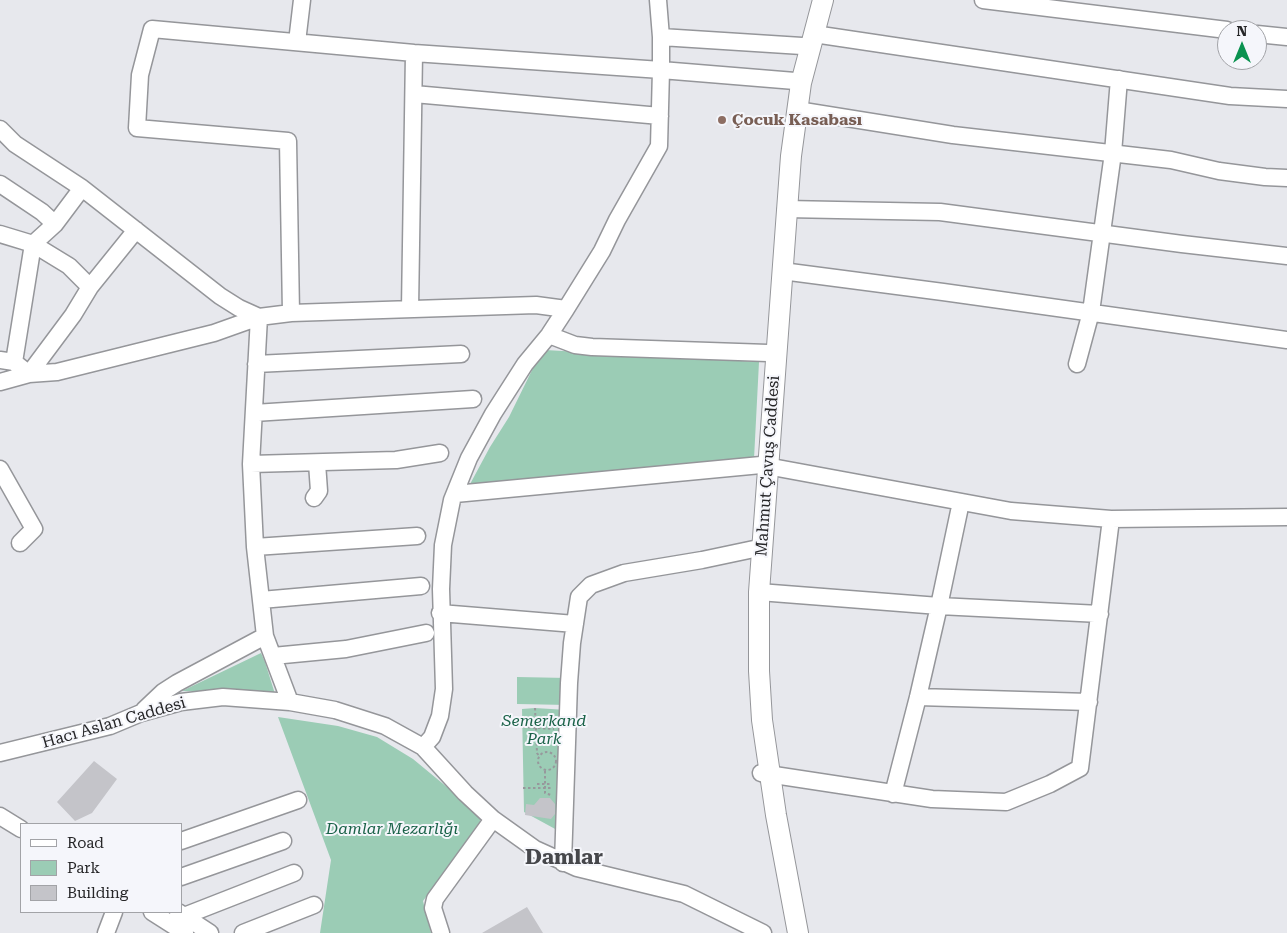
<!DOCTYPE html>
<meta charset="utf-8">
<style>
body{margin:0}
#map{position:relative;width:1287px;height:933px;overflow:hidden;background:#e7e8ed;font-family:"Roboto Serif",serif}
canvas{display:block}
.legend{position:absolute;left:20px;top:823px;width:162px;height:90px;box-sizing:border-box;background:#f5f6fb;border:1px solid #a2a3a7;margin:0;padding:6px 9px;list-style:none;font-size:15px;color:#262628}
.legend li{display:flex;align-items:center;gap:10px;height:25px}
.legend b{width:25px;border:1px solid #a2a3a7}
.north{position:absolute;left:1217px;top:20px;width:50px;height:50px;box-sizing:border-box;background:#f5f6fb;border:1px solid #a2a3a7;border-radius:50%;rotate:0deg;font-size:14px;font-weight:700;line-height:20px;text-align:center;color:#262628}
.north::after{content:'';display:block;margin:auto;width:18px;height:22px;background:#0b9250;clip-path:polygon(50% 0,100% 100%,50% 72%,0 100%)}
</style>
<div id="map">
<canvas width="1287" height="933"></canvas>
<ul class="legend">
<li><b style="height:6px;background:#fff"></b>Road</li>
<li><b style="height:14px;background:#9bccb5"></b>Park</li>
<li><b style="height:14px;background:#c4c4c9"></b>Building</li>
</ul>
<div class="north">N</div>
</div>
<script>
const ctx = document.querySelector('canvas').getContext('2d');
ctx.lineJoin = 'round';
function paint(path, color) {
  ctx.fillStyle = color;
  ctx.fill(path, 'evenodd');
}
function shape(rows) {
  const path = new Path2D();
  for (const r of rows) {
    if (r.length === 3) {
      path.moveTo(r[0] + r[2], r[1]);
      path.arc(r[0], r[1], r[2], 0, 2 * Math.PI);
      continue;
    }
    path.moveTo(r[0], r[1]);
    for (let i = 2; i < r.length; i += 2) path.lineTo(r[i], r[i + 1]);
  }
  return path;
}
function stroke(path, color, width, dash) {
  ctx.strokeStyle = color;
  ctx.lineWidth = width;
  ctx.lineCap = dash ? 'butt' : 'round';
  ctx.setLineDash(dash || []);
  ctx.stroke(path);
}
function drawText(font, color, halo, rows, align = 'center') {
  ctx.font = font + ' "Roboto Serif",serif';
  ctx.lineWidth = 4;
  ctx.setLineDash([]);
  ctx.textBaseline = 'middle';
  ctx.strokeStyle = halo;
  ctx.fillStyle = color;
  for (const [text, x, y, turn = 0] of rows) {
    ctx.save();
    ctx.translate(x, y);
    ctx.rotate((+turn || 0) * Math.PI / 180);
    ctx.textAlign = isNaN(turn) ? turn : align;
    if (halo) ctx.strokeText(text, 0, 0);
    ctx.fillText(text, 0, 0);
    ctx.restore();
  }
}
const green = shape([
 [545,350,759,362,754,459,469,486,490,447,509,417,535,364],
 [261,653,265,662,275,694,182,691],
 [517,677,568,678,568,705,517,704],
 [535,708,567,710,557,830,524,812,522,709],
 [278,717,338,726,377,737,413,759,476,811,480,819,480,826,423,901,431,933,320,933,331,860]
]);
const building = shape([
 [94,761,117,779,92,813,75,821,57,802],
 [540,798,550,798,555,804,555,814,551,819,525,815,526,804,534,805],
 [527,907,543,933,482,933]
]);
const path = shape([
 [535,708,537,753,539,756],
 [523,727,554,729],
 [537,737,551,737],
 [547,761,9],
 [545,771,545,793,551,795],
 [537,784,552,784],
 [523,788,552,788]
]);
const minor = shape([
 [983,0,1227,30],
 [814,34,1230,96,1287,99],
 [1257,34,1287,37],
 [661,37,802,46],
 [297,42,302,0],
 [414,94,660,116],
 [797,110,953,135,1171,160,1219,171,1265,177,1287,178],
 [0,129,15,144,82,188,55,224,33,244,14,362],
 [0,184,42,212,55,224],
 [82,188,220,296,239,308,259,317],
 [786,209,940,212,1182,244,1287,256],
 [0,234,33,244,69,266,90,287,73,315,29,374,14,362,0,360],
 [782,271,943,292,1287,340],
 [90,287,136,230],
 [410,309,414,53],
 [291,313,288,141,137,128,140,75,152,29,414,53,661,70,661,37,658,0],
 [549,335,575,345,592,347,768,353],
 [256,364,461,354],
 [1077,364,1091,312,1113,153,1119,79],
 [0,382,29,374,57,372,214,333,259,317],
 [254,413,473,399],
 [251,464,396,460,440,453],
 [0,469,34,529,20,543],
 [455,494,761,465,1011,511,1111,519,1287,517],
 [314,498,319,491,317,463],
 [961,502,939,606,1100,614],
 [255,547,417,536],
 [759,592,939,606,918,697,893,794],
 [261,600,421,586],
 [440,613,575,624],
 [273,656,346,649,426,633],
 [918,697,1089,702],
 [290,702,265,636,255,547,251,464,259,317,291,313,536,305,566,309,602,251,617,220,659,146,661,70,795,81],
 [144,710,163,692,177,683,265,636],
 [423,747,432,737,440,716,444,689,441,589,443,545,452,500,469,458,493,414,525,364,549,335,566,309],
 [0,753,110,726,141,713,181,702,223,697,290,702,335,710,385,726,423,747,465,793,493,819,535,849,577,868,684,894,763,933],
 [761,773,932,799,1006,802,1050,784,1080,768,1111,519],
 [0,816,21,829],
 [181,841,298,800],
 [563,863,569,683,572,643,579,597,591,585,624,573,702,560,754,549],
 [181,877,283,841],
 [152,912,185,933],
 [178,912,210,933],
 [184,916,294,873],
 [106,933,114,912],
 [243,933,314,905],
 [441,933,433,908,435,899,493,819]
]);
const major = shape([
 [798,933,776,815,762,720,759,671,759,592,791,156,801,83,823,0]
]);
const markers = [
 [722,120,5,"#8d6e63"]
];
const educationNames = [
 ["Çocuk Kasabası",732,120]
];
const streetNames = [
 ["Mahmut Çavuş Caddesi",768,466,-86],
 ["Hacı Aslan Caddesi",114,723,-16]
];
const parkNames = [
 ["Semerkand",544,721],
 ["Park",544,739],
 ["Damlar Mezarlığı",392,829]
];
const districtNames = [
 ["Damlar",564,858]
];
paint(green, '#9bccb5');
paint(building, '#c4c4c9');
stroke(minor, '#95969a', 19);
stroke(major, '#95969a', 22);
stroke(path, '#97989c', 2, [2.5, 2.5]);
stroke(minor, '#fff', 16);
stroke(major, '#fff', 20);
for (const [x, y, r, color] of markers) {
  const dot = new Path2D();
  dot.arc(x, y, r, 0, 2 * Math.PI);
  ctx.fillStyle = color;
  ctx.fill(dot);
  stroke(dot, '#f5f6fb', 2);
}
drawText('bold 16px', '#785e54', '#f5f6fb', educationNames, 'left');
drawText('16px', '#262628', '#f5f6fb', streetNames);
drawText('italic 16px', '#1a6248', '#f5f6fb', parkNames);
drawText('bold 21px', '#46474b', '#f5f6fb', districtNames);
</script>
